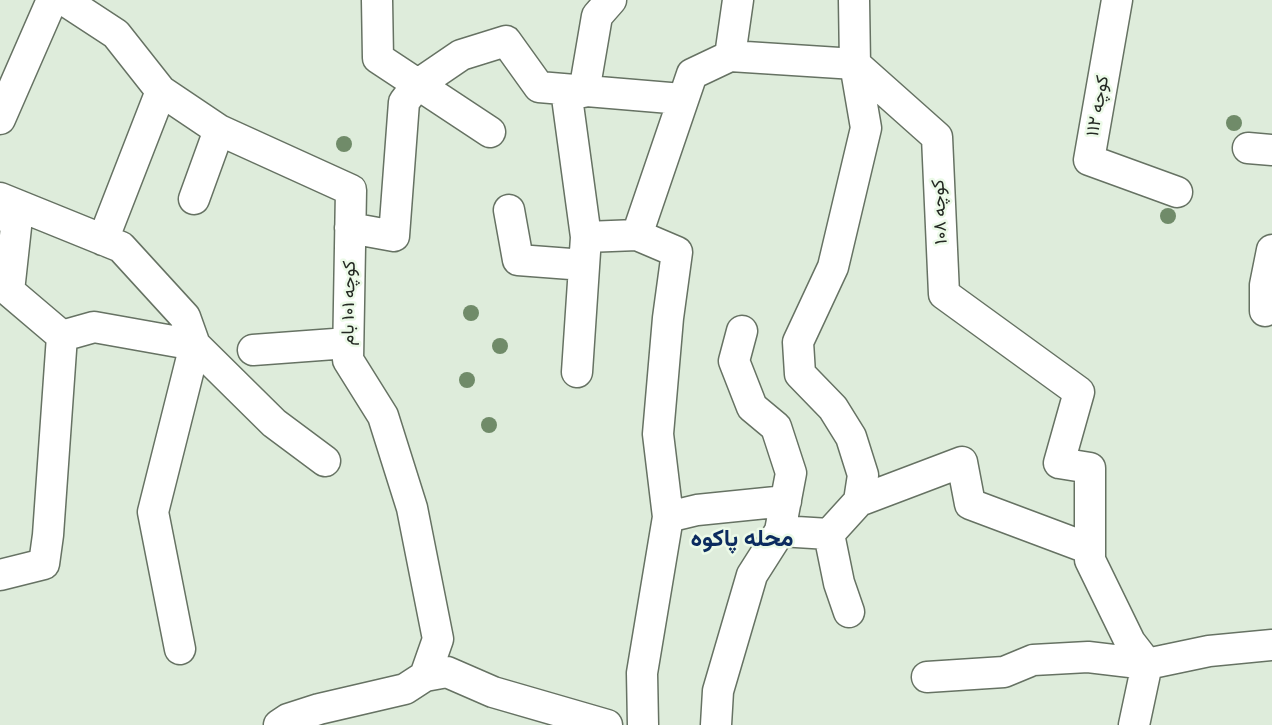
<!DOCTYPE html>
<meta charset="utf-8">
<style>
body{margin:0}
canvas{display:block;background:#deecdb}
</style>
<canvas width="1272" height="725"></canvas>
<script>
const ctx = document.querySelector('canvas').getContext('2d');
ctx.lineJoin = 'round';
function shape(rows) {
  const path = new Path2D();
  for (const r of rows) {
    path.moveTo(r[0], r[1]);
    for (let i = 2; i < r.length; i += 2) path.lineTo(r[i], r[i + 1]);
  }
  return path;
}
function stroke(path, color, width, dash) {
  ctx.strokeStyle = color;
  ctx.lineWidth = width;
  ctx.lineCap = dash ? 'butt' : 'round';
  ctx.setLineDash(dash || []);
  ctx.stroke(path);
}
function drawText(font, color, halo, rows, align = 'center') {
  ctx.font = font + ' Merriweather,Vazirmatn,serif';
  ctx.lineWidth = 5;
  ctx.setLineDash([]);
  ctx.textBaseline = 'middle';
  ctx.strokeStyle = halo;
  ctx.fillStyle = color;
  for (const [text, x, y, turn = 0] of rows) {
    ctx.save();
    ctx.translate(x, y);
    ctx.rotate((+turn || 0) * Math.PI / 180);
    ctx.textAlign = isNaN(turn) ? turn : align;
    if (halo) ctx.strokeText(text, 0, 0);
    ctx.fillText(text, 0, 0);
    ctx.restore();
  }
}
const minor = shape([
 [64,0,116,34,161,91,219,130,351,190,348,360,383,416,412,508,438,639,425,676,405,689,319,709,288,719,279,725],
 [377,0,378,58,490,132],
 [854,0,855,64,937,137,944,294,1079,392,1059,463,1090,468,1090,560,1130,642,1147,664,1134,725],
 [1117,0,1089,160,1177,192],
 [730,56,738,0],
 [566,90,586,237,637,235],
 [584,92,597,16,611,0],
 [0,119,52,0],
 [1248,148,1272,150],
 [0,198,121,247,185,317,195,345,274,423,325,461],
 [194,199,219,130],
 [0,204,16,227,9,291,62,336,94,327,195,345,153,512,180,649],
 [509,210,518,260,584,265],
 [350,228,394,236,404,102,417,85,461,55,506,41,539,87,682,99],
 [103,240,161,91],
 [1265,311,1265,285,1272,250],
 [742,331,734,361,752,407,776,427,791,473,780,531,829,534,859,501],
 [253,350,348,343],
 [577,372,586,237],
 [668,517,697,510,786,501],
 [829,534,839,583,849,612],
 [0,575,44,564,48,535,62,336],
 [425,676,447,672,493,692,607,725],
 [927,677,1004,672,1033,660,1088,657,1147,664,1209,651,1272,645],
 [643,725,642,673,668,517,658,434,668,318,677,252,637,235,692,74,730,56,855,64,866,128,833,267,798,342,800,374,833,408,851,437,863,475,859,501,962,462,970,504,1090,549],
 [716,725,718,691,752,575,780,531]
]);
const trees = [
 [1234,123],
 [344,144],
 [1168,216],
 [471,313],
 [500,346],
 [467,380],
 [489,425]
];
const streetNames = [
 ["کوچه ۱۱۲",1098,106,-80],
 ["کوچه ۱۰۸",940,212,-93],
 ["کوچه ۱۰۱ بام",349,303,-89]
];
const districtNames = [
 ["محله پاکوه",742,539]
];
stroke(minor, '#667263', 33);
stroke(minor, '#fff', 30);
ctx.fillStyle = '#708b69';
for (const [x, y] of trees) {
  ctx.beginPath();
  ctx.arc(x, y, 8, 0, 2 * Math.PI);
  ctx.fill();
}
drawText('18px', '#232822', '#ecfae8', streetNames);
drawText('bold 24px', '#0b2b5f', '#ecfae8', districtNames);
</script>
